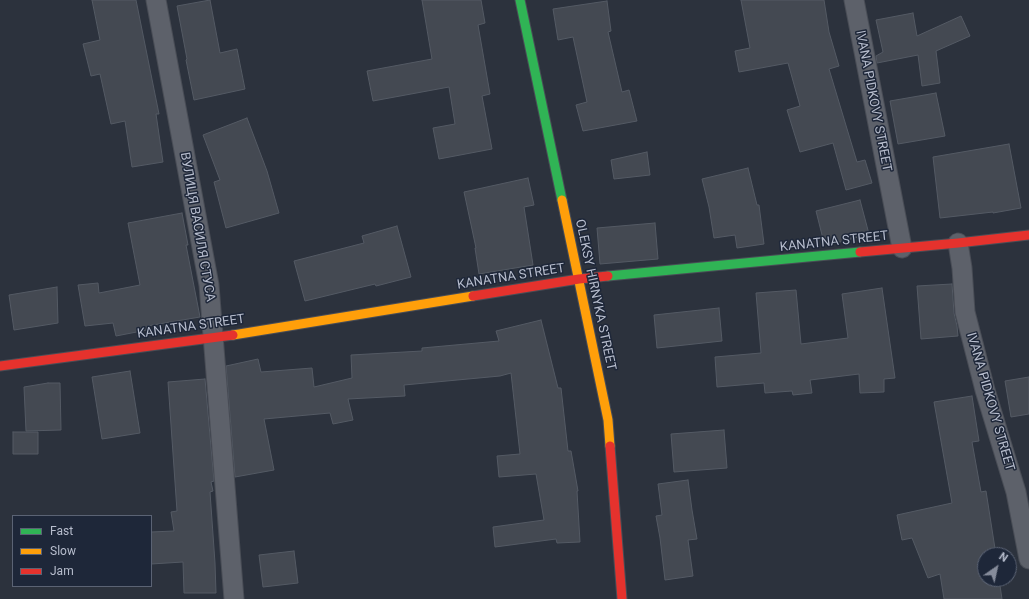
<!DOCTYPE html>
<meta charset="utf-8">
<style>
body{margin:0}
#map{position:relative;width:1029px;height:599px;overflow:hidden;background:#2c323d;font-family:Roboto,sans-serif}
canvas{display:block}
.legend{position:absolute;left:12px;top:515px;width:140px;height:72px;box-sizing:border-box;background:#1e2739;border:1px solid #5b6374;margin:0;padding:5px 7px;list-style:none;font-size:12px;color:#b7bdcd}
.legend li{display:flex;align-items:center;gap:8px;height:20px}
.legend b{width:20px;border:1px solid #5b6374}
.north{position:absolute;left:977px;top:547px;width:40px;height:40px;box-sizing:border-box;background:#1e2739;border:1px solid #5b6374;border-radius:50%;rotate:34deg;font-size:11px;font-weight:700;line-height:16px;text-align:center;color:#b7bdcd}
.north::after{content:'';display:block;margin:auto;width:14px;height:18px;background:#868c9b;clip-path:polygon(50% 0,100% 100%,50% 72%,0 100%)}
</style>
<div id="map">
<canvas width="1029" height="599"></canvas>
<ul class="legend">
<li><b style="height:5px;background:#30b455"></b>Fast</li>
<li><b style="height:5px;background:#ff9f0a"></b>Slow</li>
<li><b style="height:5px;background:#e5322d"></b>Jam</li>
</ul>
<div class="north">N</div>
</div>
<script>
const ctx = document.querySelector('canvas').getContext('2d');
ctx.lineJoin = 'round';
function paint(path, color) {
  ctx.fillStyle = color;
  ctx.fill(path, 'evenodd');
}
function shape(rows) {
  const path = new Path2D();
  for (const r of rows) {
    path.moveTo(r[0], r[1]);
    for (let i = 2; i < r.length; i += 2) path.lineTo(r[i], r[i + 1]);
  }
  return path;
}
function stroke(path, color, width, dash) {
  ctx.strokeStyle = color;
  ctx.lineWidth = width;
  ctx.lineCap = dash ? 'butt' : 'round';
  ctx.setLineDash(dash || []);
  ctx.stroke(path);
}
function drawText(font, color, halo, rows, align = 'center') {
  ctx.font = font + ' Roboto,sans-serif';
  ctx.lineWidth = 3;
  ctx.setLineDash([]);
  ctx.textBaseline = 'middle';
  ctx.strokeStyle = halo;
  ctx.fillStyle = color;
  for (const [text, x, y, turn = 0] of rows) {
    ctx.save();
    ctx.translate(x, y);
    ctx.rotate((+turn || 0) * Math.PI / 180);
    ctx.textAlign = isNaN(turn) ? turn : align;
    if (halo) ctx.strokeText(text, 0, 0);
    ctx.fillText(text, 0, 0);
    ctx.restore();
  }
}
const building = shape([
 [92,0,136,0,159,114,156,114,163,162,132,167,125,121,111,124,100,74,91,76,83,44,100,40,92,0],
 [210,0,220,53,237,49,245,89,194,100,186,60,187,59,177,6,210,0],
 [422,0,481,0,485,23,478,25,490,94,482,96,492,149,439,159,433,128,455,124,449,87,373,101,367,71,432,59,422,0],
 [741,0,824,0,829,32,839,66,829,69,857,162,865,160,872,183,846,190,833,143,800,152,787,110,800,106,788,63,739,72,735,51,750,48,741,0],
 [607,1,611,31,608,32,622,92,629,90,637,121,583,131,576,105,587,102,573,37,558,40,553,9,607,1],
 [913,13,917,36,961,16,970,36,936,51,940,83,922,86,918,55,877,63,876,56,883,52,876,20,913,13],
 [936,93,945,136,898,144,890,101,936,93],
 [247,118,267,171,279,213,226,228,214,182,220,180,203,135,247,118],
 [1009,144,1021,208,993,213,993,212,940,218,933,157,1009,144],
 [647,152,650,175,614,179,611,160,647,152],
 [748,168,757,205,759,205,764,244,737,248,735,235,714,238,709,207,702,179,748,168],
 [528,178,534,205,524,207,533,265,479,274,475,248,476,248,464,192,528,178],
 [860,200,869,234,840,242,824,243,816,211,860,200],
 [182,213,188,245,186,245,200,317,147,326,147,330,116,336,113,323,85,326,78,285,98,283,99,293,140,285,128,223,182,213],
 [655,223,658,259,600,264,597,228,655,223],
 [397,226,411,277,376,286,375,284,305,301,294,261,364,243,362,236,397,226],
 [952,284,954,313,957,326,958,336,921,339,917,286,952,284],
 [57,287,58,323,14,330,9,295,57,287],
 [882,288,895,378,884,379,884,392,860,393,859,374,810,380,812,393,793,395,792,391,765,393,764,383,717,387,715,357,761,353,756,293,796,290,801,344,848,338,842,294,882,288],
 [719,308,722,341,657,348,654,315,719,308],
 [541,320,558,388,561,388,568,451,571,451,578,491,577,491,580,542,557,543,556,539,495,547,493,527,544,520,536,474,499,477,497,456,520,454,511,373,500,376,404,385,405,396,348,399,353,420,333,424,330,413,264,419,274,470,235,477,226,366,258,359,261,372,312,368,314,387,352,378,351,355,422,351,422,348,499,341,496,331,541,320],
 [130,371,140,433,102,439,92,377,130,371],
 [1029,377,1029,414,1011,417,1005,381,1029,377],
 [205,379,214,481,211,482,213,491,210,492,215,563,216,593,184,593,183,562,151,564,151,532,174,531,171,512,177,511,168,382,205,379],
 [48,383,60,383,61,430,26,431,24,387,48,383],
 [972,396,979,441,972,442,981,492,986,491,996,555,985,555,985,579,999,579,1002,599,944,599,940,574,928,578,912,538,902,540,897,515,952,503,934,402,972,396],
 [724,430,727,468,674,472,671,434,724,430],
 [13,432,38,432,38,454,13,454,13,432],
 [688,480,692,510,697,539,688,540,693,576,665,580,660,538,656,516,662,515,658,484,688,480],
 [294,551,298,583,263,587,259,555,294,551]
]);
const street = shape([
 [156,0,209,285,234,599],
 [854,0,902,248],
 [958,243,962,268,965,312,985,390,1016,492,1029,559]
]);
const fast = shape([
 [520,0,562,200],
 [608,276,860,252]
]);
const slow = shape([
 [562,200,608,420,610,446],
 [233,335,473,296]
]);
const jam = shape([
 [860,252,958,243,1029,235],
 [473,296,579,279,608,276],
 [0,366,233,335],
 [610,446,622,599]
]);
const streetNames = [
 ["IVANA PIDKOVY STREET",873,101,79],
 ["ВУЛИЦЯ ВАСИЛЯ СТУСА",197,227,80],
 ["KANATNA STREET",834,242,-6],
 ["KANATNA STREET",511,277,-9],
 ["OLEKSY HIRNYKA STREET",595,295,78],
 ["KANATNA STREET",191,327,-8],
 ["IVANA PIDKOVY STREET",990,402,74]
];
paint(building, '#444952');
stroke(building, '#545a64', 1);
stroke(street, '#494d56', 21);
stroke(fast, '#494d56', 11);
stroke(slow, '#494d56', 11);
stroke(jam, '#494d56', 11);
stroke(street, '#5d616a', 19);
stroke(fast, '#30b455', 9);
stroke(slow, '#ff9f0a', 9);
stroke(jam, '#e5322d', 9);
drawText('13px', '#b7bdcd', '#1e2739', streetNames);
</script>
